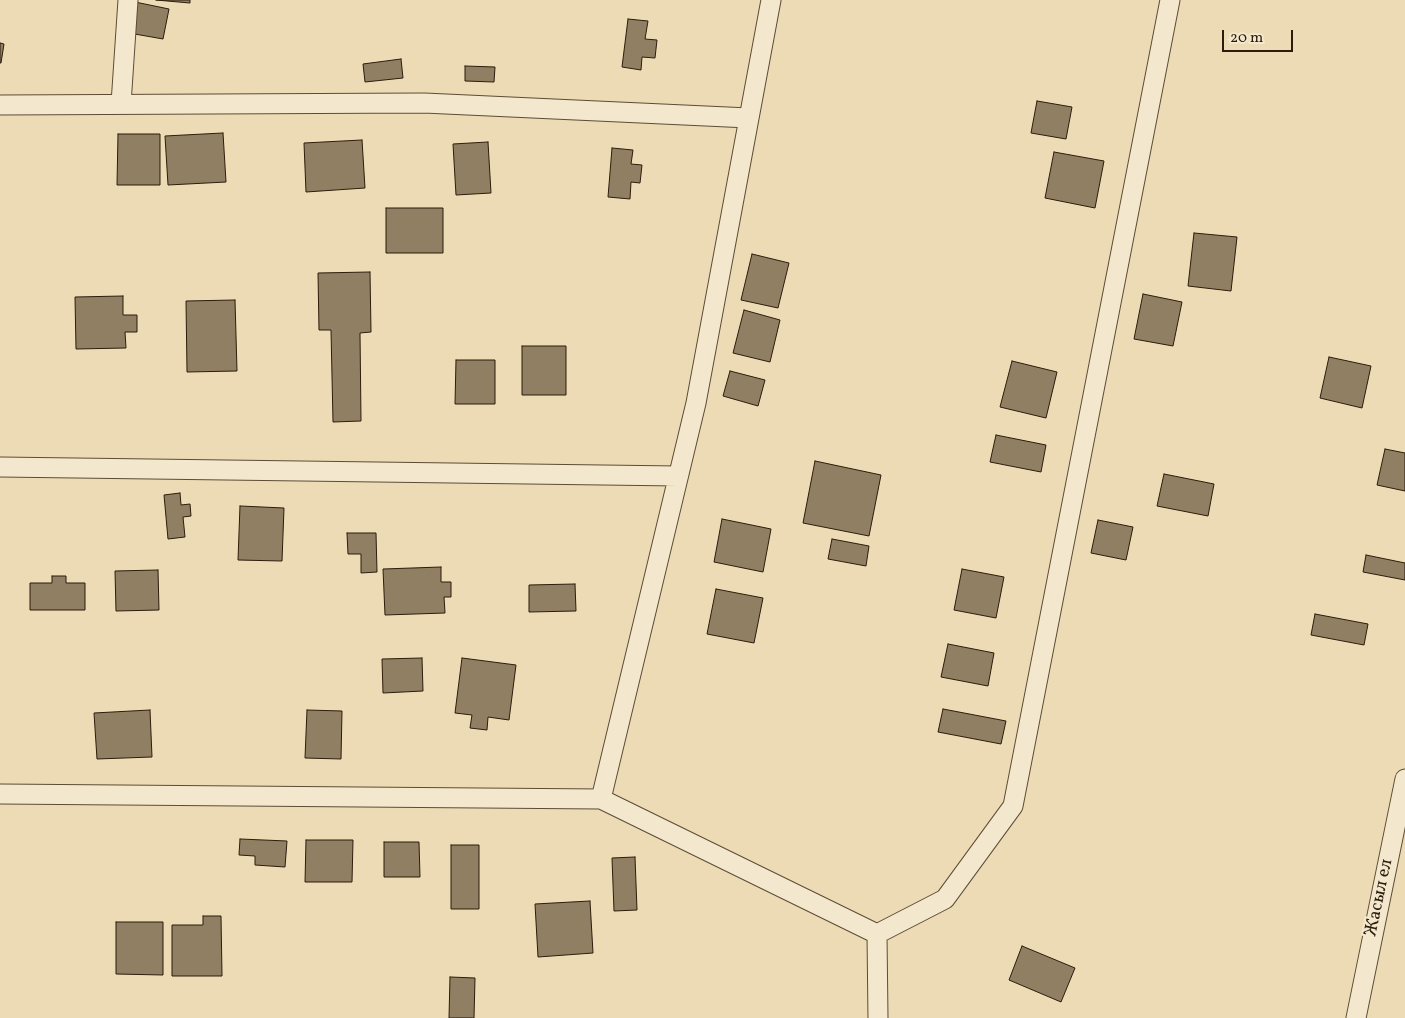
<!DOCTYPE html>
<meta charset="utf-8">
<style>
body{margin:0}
#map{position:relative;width:1405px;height:1018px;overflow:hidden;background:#ecdbb4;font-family:Vollkorn,serif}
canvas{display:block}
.scale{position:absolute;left:1222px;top:30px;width:71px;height:22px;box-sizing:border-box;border:2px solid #2d1c0b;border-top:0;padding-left:6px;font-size:15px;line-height:18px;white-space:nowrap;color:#2d1c0b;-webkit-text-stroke:4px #f3e8ce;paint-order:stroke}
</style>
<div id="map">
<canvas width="1405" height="1018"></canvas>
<div class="scale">20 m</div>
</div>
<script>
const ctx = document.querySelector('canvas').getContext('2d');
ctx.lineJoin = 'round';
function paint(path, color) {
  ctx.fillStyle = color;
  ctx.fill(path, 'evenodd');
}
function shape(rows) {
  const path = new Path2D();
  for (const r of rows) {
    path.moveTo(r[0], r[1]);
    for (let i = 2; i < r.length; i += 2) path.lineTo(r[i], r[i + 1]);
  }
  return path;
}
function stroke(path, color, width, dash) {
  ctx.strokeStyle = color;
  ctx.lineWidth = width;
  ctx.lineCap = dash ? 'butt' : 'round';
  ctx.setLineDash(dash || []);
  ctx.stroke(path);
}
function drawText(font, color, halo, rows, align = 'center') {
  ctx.font = font + ' Vollkorn,serif';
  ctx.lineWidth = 4.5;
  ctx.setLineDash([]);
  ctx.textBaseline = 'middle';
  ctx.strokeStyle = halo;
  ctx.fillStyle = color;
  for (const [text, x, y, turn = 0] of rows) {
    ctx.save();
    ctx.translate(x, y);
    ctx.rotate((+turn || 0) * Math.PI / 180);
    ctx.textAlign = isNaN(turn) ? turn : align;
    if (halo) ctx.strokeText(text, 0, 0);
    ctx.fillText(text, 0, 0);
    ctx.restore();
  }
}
const building = shape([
 [156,0,190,0,190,3,156,0],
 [135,2,169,9,163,39,129,33,135,2],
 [628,19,648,21,645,39,657,40,655,58,642,57,641,70,622,67,628,19],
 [0,43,4,44,1,63,0,63,0,43],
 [401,59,403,78,365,82,363,64,401,59],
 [465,66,495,67,494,82,465,81,465,66],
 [1037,101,1072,107,1066,139,1031,133,1037,101],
 [223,133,226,182,168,185,165,136,223,133],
 [118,134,160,134,160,185,117,185,118,134],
 [362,140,365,188,306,192,304,143,362,140],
 [488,142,491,193,456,195,453,144,488,142],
 [612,148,633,150,631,164,642,165,640,183,631,182,630,199,608,197,612,148],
 [1054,152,1104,161,1095,208,1045,198,1054,152],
 [386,208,443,208,443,253,386,253,386,208],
 [1194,233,1237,237,1231,291,1188,286,1194,233],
 [752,254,789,263,778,308,741,300,752,254],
 [370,272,371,332,360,333,361,421,333,422,331,330,319,330,318,273,370,272],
 [1143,294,1182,302,1173,346,1134,339,1143,294],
 [123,296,123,315,137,315,137,332,125,332,126,348,76,349,75,297,123,296],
 [235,300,237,371,187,372,186,301,235,300],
 [744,310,780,320,770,362,733,353,744,310],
 [522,346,566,346,566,395,522,395,522,346],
 [1329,357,1371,366,1362,408,1320,398,1329,357],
 [456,360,495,360,495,404,455,404,456,360],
 [1012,361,1057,372,1046,418,1000,407,1012,361],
 [730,371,765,380,758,406,723,396,730,371],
 [996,435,1046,445,1041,472,990,462,996,435],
 [1385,449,1405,453,1405,491,1377,485,1385,449],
 [815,461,881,475,869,536,803,523,815,461],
 [1164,474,1214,484,1208,516,1157,506,1164,474],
 [180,493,181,505,190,504,191,516,183,517,185,537,168,539,164,495,180,493],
 [240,506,284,508,282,561,238,560,240,506],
 [722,519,771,529,763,572,714,562,722,519],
 [1098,520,1133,527,1126,560,1091,553,1098,520],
 [347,533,376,533,377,572,361,573,361,554,348,554,347,533],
 [832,539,869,546,866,566,828,559,832,539],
 [1366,555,1405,563,1405,580,1363,572,1366,555],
 [441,567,441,582,451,582,451,597,444,597,445,613,385,615,383,569,441,567],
 [962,569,1004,577,996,618,954,610,962,569],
 [158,570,159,610,116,611,115,571,158,570],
 [52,576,66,576,66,583,85,583,85,610,30,610,30,583,52,583,52,576],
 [575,584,576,611,529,612,529,585,575,584],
 [716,589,763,598,754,643,707,634,716,589],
 [1315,614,1368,624,1364,645,1311,635,1315,614],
 [948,644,994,653,988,686,941,677,948,644],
 [422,658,423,691,383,693,382,659,422,658],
 [462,658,516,665,509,720,488,717,487,730,470,728,472,715,455,713,462,658],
 [943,709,1006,721,1001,744,938,732,943,709],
 [150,710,152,757,97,759,94,713,150,710],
 [307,710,342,711,341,759,305,758,307,710],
 [240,839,287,841,285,867,255,865,255,856,239,855,240,839],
 [306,840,353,840,352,882,305,882,306,840],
 [384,842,419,842,420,877,384,877,384,842],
 [451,845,479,845,479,909,451,909,451,845],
 [635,857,637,910,614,911,612,858,635,857],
 [590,901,593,953,538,957,535,904,590,901],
 [203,916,221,916,222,976,172,976,172,925,203,925,203,916],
 [116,922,163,922,163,975,116,974,116,922],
 [1022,946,1075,968,1061,1002,1009,980,1022,946],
 [450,977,475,978,474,1018,449,1018,450,977]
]);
const street = shape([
 [121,104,128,0],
 [0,105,424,103,749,118],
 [0,467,678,476],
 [0,794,601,799,877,934,878,1018],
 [601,799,696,403,771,0],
 [877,934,945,899,1013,806,1170,0],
 [1356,1018,1405,779]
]);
const streetNames = [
 ["Жасыл ел",1380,898,-78]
];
paint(building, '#907f63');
stroke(building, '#2d1c0b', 1);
stroke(street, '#5d4c35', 21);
stroke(street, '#f3e8ce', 19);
drawText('18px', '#2d1c0b', '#f3e8ce', streetNames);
</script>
